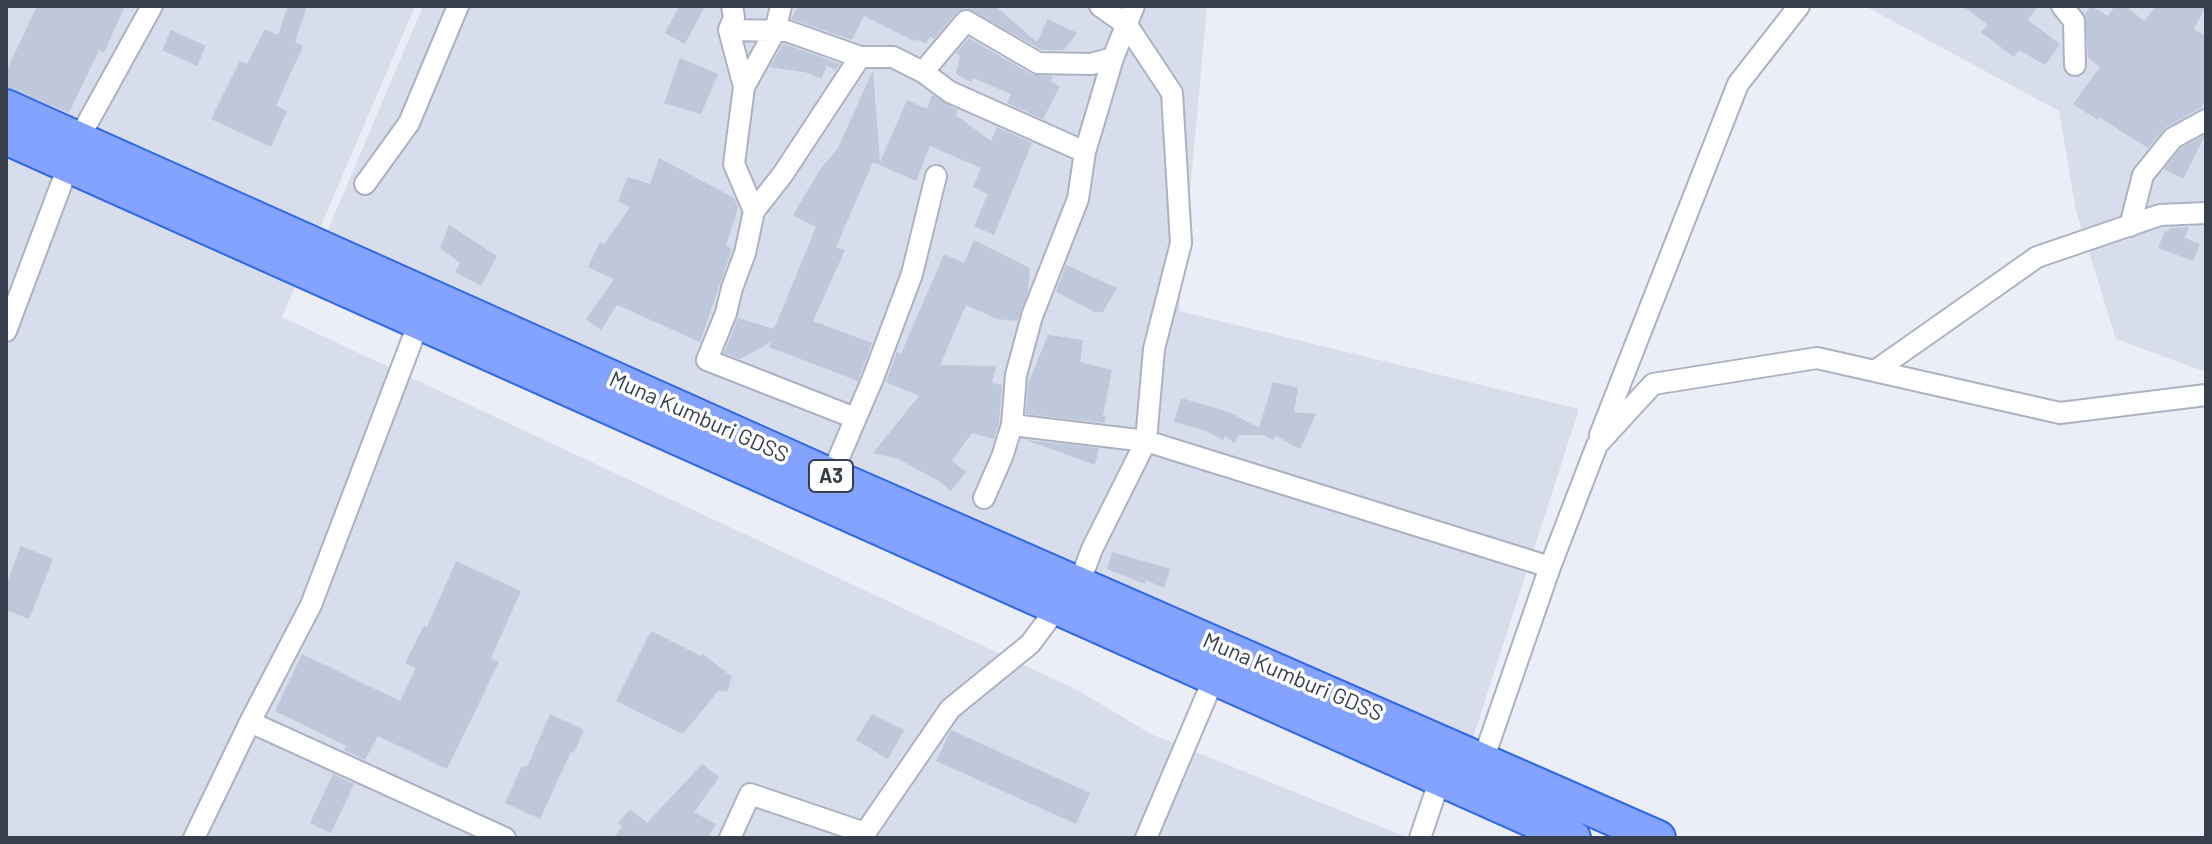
<!DOCTYPE html>
<style>
body{margin:0}
#map{position:relative;width:2212px;height:844px;overflow:hidden;background:#ebedf7;font-family:Barlow,sans-serif}
canvas{display:block}
.frame{position:absolute;inset:0;border:8px solid #373e4c;pointer-events:none}
</style>
<div id="map">
<canvas width="2212" height="844"></canvas>
<div class="frame"></div>
</div>
<script>
const ctx = document.querySelector('canvas').getContext('2d');
ctx.lineJoin = 'round';
function paint(path, color) {
  ctx.fillStyle = color;
  ctx.fill(path, 'evenodd');
}
function shape(rows) {
  const path = new Path2D();
  for (const r of rows) {
    path.moveTo(r[0], r[1]);
    for (let i = 2; i < r.length; i += 2) path.lineTo(r[i], r[i + 1]);
  }
  return path;
}
function stroke(path, color, width, dash) {
  ctx.strokeStyle = color;
  ctx.lineWidth = width;
  ctx.lineCap = dash ? 'butt' : 'round';
  ctx.setLineDash(dash || []);
  ctx.stroke(path);
}
function drawText(font, color, halo, rows, align = 'center') {
  ctx.font = font + ' Barlow,sans-serif';
  ctx.lineWidth = 7;
  ctx.setLineDash([]);
  ctx.textBaseline = 'middle';
  ctx.strokeStyle = halo;
  ctx.fillStyle = color;
  for (const [text, x, y, turn = 0] of rows) {
    ctx.save();
    ctx.translate(x, y);
    ctx.rotate((+turn || 0) * Math.PI / 180);
    ctx.textAlign = isNaN(turn) ? turn : align;
    if (halo) ctx.strokeText(text, 0, 0);
    ctx.fillText(text, 0, 0);
    ctx.restore();
  }
}
const residential = shape([
 [6,6,415,6,282,317,1077,690,1151,734,1409,838,6,838],
 [423,6,1207,6,1179,311,1579,409,1473,738,1176,606,1119,585,322,244],
 [1865,6,2206,6,2206,372,2116,339,2076,210,2059,111]
]);
const building = shape([
 [37,6,125,6,104,53,99,50,69,113,6,87,6,72],
 [288,6,307,6,295,42,303,46,276,106,287,111,271,147,211,119,240,61,247,64,265,29,278,35],
 [679,6,705,6,685,44,665,33],
 [798,6,995,6,1037,42,1048,19,1077,33,1064,50,1042,50,966,8,957,12,934,39,930,36,926,44,916,39,914,41,864,16,852,40,791,19],
 [1963,6,2038,6,2028,20,2060,44,2045,65,2019,50,2014,57,1981,32,1988,25],
 [2091,6,2108,16,2115,6,2126,6,2144,21,2156,6,2206,6,2194,29,2206,36,2206,98,2201,108,2166,127,2148,148,2099,117,2098,120,2073,104,2100,67,2088,58,2085,14],
 [171,30,206,46,197,66,162,50],
 [969,38,1031,74,1053,76,1051,82,1060,86,1043,119,1007,103,1011,94,973,78,971,82,956,74,960,56,956,53],
 [783,44,785,44,840,64,836,70,827,66,821,79,809,73,770,67],
 [680,58,718,74,701,114,664,103],
 [873,70,880,162,907,100,927,109,932,95,958,110,956,115,991,141,997,127,1032,143,994,235,974,226,988,194,973,187,981,168,930,146,916,181,873,162,836,247,845,250,813,321,872,343,858,381,769,347,771,342,740,359,724,353,738,318,774,329,816,227,793,215,821,168,838,148],
 [2205,135,2183,179,2164,169,2181,148],
 [659,158,734,198,738,208,726,246,732,249,700,342,617,305,601,330,586,319,614,279,588,267,600,242,604,244,630,207,618,201,628,177,650,184],
 [449,225,497,256,481,286,455,272,460,263,440,248],
 [2189,227,2185,238,2200,244,2193,261,2158,248,2165,231,2168,232,2170,228],
 [974,240,1030,268,1028,292,1017,321,997,319,966,305,940,365,996,366,992,383,1002,385,999,423,994,439,972,433,952,461,966,472,951,491,939,481,898,459,873,453,919,396,886,382,897,352,901,354,944,254,964,263],
 [1066,265,1117,288,1103,312,1095,312,1056,292],
 [1048,335,1083,340,1080,362,1112,370,1103,416,1106,417,1104,423,1026,414,1028,384],
 [1273,382,1298,388,1294,412,1316,414,1300,449,1276,436,1273,440,1264,435,1239,435,1234,443,1225,436,1223,440,1204,430,1174,422,1181,398,1229,412,1259,428],
 [1026,440,1099,448,1095,465,1040,445],
 [21,546,53,559,29,619,6,610,6,585],
 [1112,552,1170,569,1164,588,1146,580,1145,584,1107,569],
 [456,561,521,591,491,658,499,662,447,769,378,736,365,760,344,750,346,746,275,711,302,654,400,701,416,668,405,663,424,625,427,627],
 [651,631,701,656,703,654,732,677,727,692,719,690,683,734,616,701],
 [550,714,584,730,574,753,571,752,540,819,505,803,522,766,527,767],
 [872,714,904,730,888,759,856,740],
 [951,730,1090,793,1076,824,936,761],
 [702,764,719,777,694,812,716,824,708,838,613,838,622,827,618,823,630,809,647,823],
 [333,774,354,784,331,833,310,823]
]);
const minor = shape([
 [732,6,734,17,729,30,744,87],
 [781,6,775,31,744,87,734,164,754,211,745,253,732,288,726,313,707,360,855,418],
 [1100,6,1127,25,1172,93,1181,243,1154,349,1146,441,1550,567],
 [2062,6,2074,21,2075,65],
 [729,30,787,31,860,57,893,57,923,72,950,92,1085,152],
 [923,72,966,21,1038,63,1091,64,1113,58],
 [365,184,409,123,458,6],
 [754,211,783,174,860,57],
 [2130,226,2143,175,2173,138,2206,120],
 [6,331,78,140,152,6],
 [1875,371,2037,257,2160,215,2206,213],
 [1012,425,1146,441,1092,549,1079,584],
 [1600,435,1738,84,1799,6],
 [831,476,873,378,912,274,936,176],
 [984,498,1002,457,1012,425,1016,375,1032,316,1078,199,1085,152,1113,58,1134,6],
 [250,722,505,838],
 [1483,760,1550,567,1597,445,1653,384,1817,358,2060,413,2206,395],
 [865,833,950,709,1030,644,1057,608],
 [194,838,250,722,311,605,419,322],
 [730,838,750,794,865,833,861,838],
 [1146,838,1214,678],
 [1420,838,1440,779]
]);
const trunk = shape([
 [6,107,831,476,1658,838],
 [6,137,1573,838]
]);
const shields = [
 [831,476,44]
];
const shieldNames = [
 ["A3",831,476]
];
const streetNames = [
 ["Muna Kumburi GDSS",699,417,24],
 ["Muna Kumburi GDSS",1293,677,23]
];
paint(residential, '#d8ddeb');
paint(building, '#bfc7da');
stroke(minor, '#acb2c4', 24);
stroke(trunk, '#2e67ee', 38);
stroke(minor, '#fff', 20);
stroke(trunk, '#84a2ff', 34);
for (const [x, y, w] of shields) {
  const box = new Path2D();
  box.roundRect(x - w / 2, y - 16, w, 32, 6);
  ctx.fillStyle = '#fff';
  ctx.fill(box);
  stroke(box, '#373e4c', 2);
}
drawText('bold 20px', '#373e4c', null, shieldNames);
drawText('22px', '#373e4c', '#fff', streetNames);
</script>
